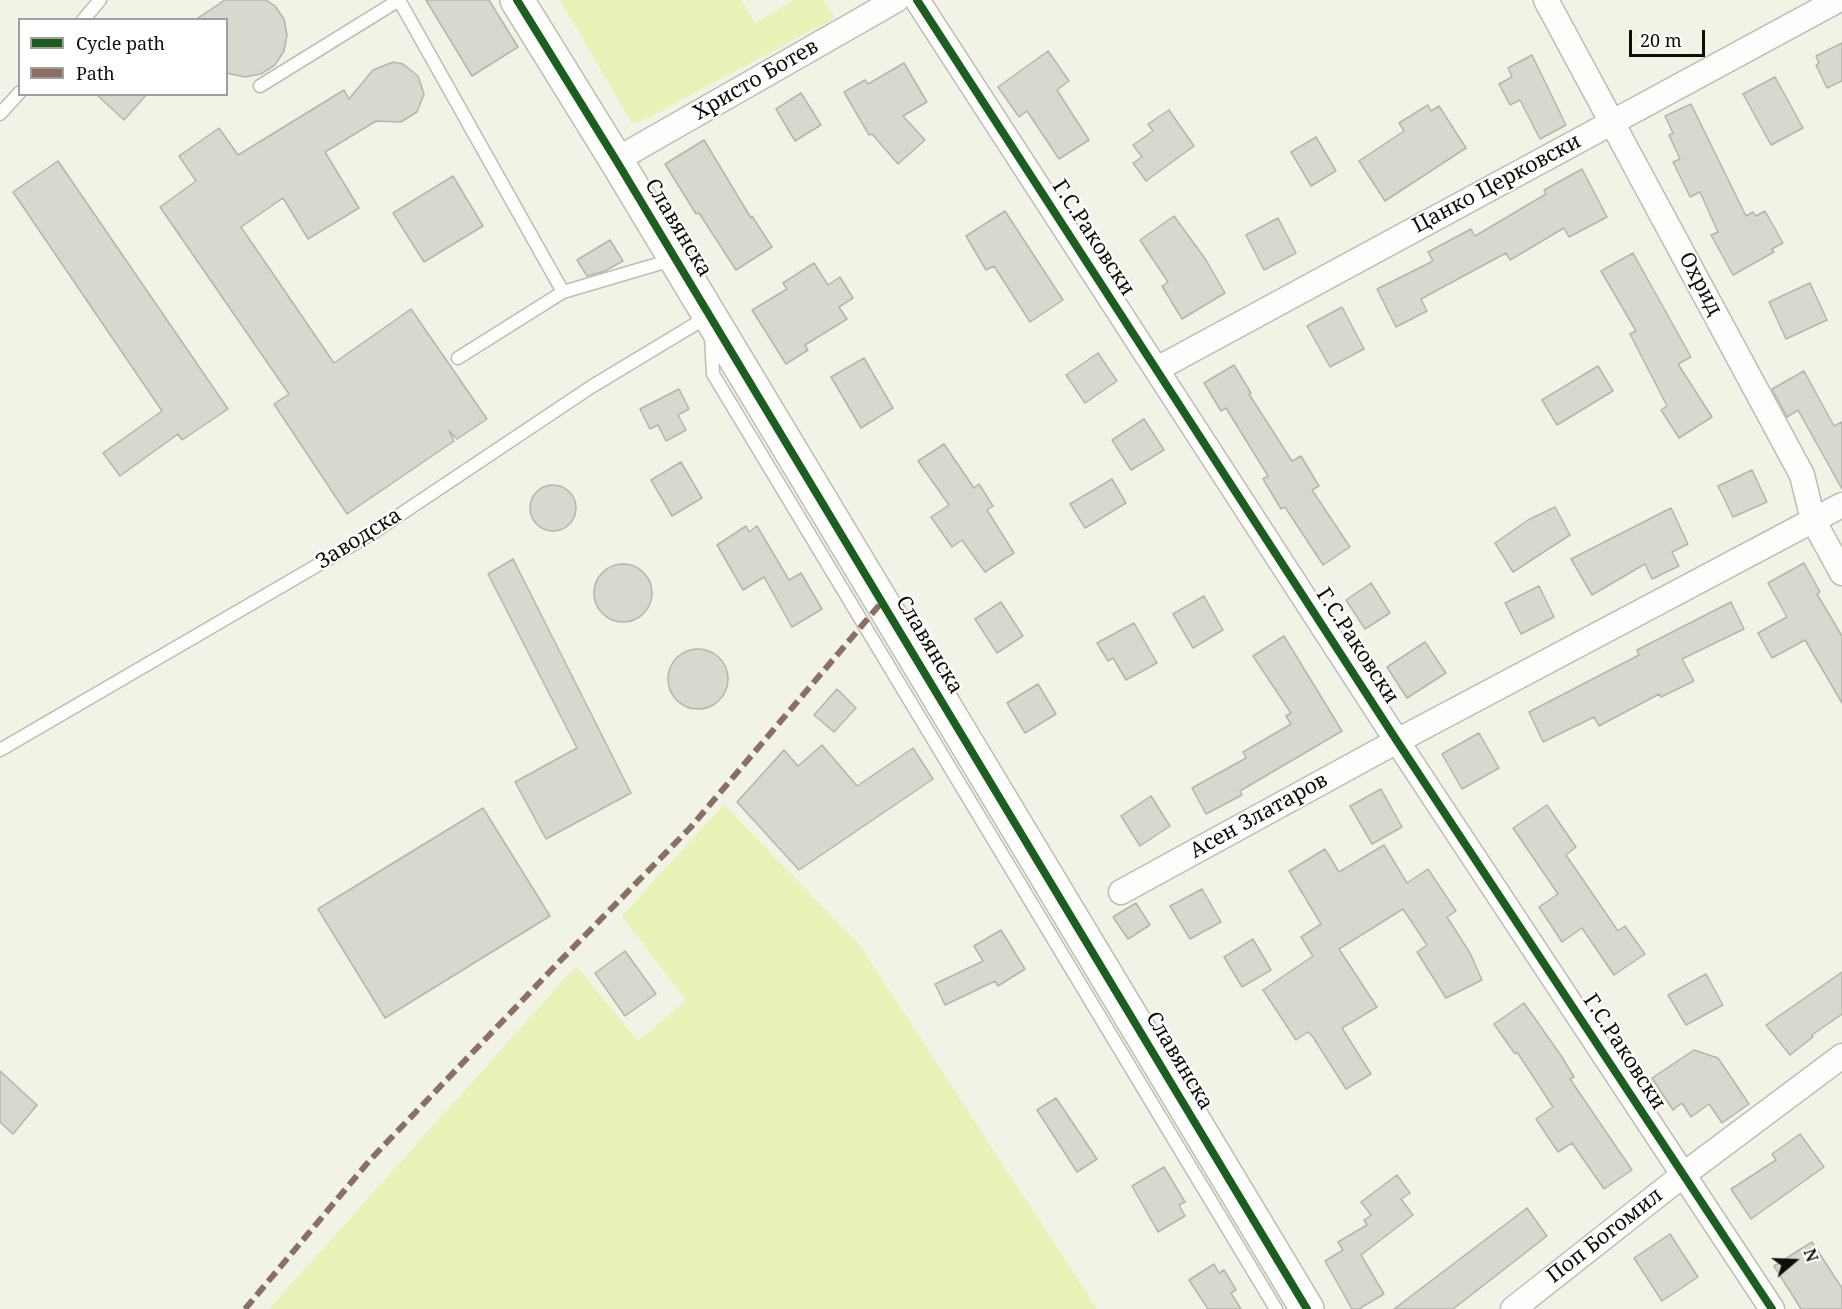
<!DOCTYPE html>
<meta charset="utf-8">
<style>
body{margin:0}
#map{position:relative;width:1842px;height:1309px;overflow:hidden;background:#f0f3e6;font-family:"Noto Serif",serif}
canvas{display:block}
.legend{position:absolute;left:18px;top:18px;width:210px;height:78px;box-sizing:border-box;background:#fff;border:2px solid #9f9f9c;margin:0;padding:8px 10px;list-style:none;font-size:18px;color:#0e1008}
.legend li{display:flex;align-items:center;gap:12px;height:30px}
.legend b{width:30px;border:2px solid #9f9f9c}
.north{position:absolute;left:1764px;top:1231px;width:60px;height:60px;-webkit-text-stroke:4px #fff;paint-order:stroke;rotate:71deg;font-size:16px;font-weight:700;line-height:24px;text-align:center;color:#0e1008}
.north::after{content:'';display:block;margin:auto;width:21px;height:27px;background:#0e1008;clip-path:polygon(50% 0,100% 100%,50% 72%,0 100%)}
.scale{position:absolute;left:1629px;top:30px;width:76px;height:27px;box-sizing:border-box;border:3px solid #0e1008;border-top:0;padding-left:8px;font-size:18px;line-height:21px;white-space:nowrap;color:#0e1008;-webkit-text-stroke:4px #fff;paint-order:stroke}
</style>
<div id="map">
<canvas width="1842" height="1309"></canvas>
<ul class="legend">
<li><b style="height:8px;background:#1b5e20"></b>Cycle path</li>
<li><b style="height:8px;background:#8d6e63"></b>Path</li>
</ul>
<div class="north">N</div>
<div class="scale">20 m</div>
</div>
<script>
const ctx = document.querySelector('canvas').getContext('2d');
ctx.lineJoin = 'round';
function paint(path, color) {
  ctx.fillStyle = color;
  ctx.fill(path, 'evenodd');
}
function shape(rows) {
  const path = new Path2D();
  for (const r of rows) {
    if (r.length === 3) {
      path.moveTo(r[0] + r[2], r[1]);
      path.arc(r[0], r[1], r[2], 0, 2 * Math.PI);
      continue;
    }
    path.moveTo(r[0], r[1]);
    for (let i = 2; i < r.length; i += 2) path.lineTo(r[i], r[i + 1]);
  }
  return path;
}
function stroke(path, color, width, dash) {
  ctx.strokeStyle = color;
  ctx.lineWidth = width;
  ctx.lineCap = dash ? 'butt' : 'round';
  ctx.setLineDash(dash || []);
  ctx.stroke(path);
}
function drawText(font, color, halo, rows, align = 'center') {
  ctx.font = font + ' "Noto Serif",serif';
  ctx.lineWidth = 4.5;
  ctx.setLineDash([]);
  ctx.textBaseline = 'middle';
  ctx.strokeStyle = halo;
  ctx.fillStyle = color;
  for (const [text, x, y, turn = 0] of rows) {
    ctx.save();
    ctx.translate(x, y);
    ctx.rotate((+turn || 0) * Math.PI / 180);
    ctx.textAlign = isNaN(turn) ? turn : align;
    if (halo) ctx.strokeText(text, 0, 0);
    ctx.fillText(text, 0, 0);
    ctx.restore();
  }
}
const green = shape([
 [560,0,741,0,755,23,794,0,823,0,835,18,642,121,632,123],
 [724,804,861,947,1097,1309,269,1309,576,966,638,1041,686,1000,622,916]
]);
const building = shape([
 [225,0,266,0,275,6,284,19,287,35,284,51,275,65,261,74,245,77,226,73,226,20,195,20,225,0],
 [426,0,489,0,518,47,472,76,426,0],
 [1842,43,1842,81,1827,88,1816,65,1819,63,1816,56,1842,43],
 [1048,51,1069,81,1057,90,1089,140,1059,159,1027,111,1019,117,998,87,1048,51],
 [1532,55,1566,125,1540,139,1520,100,1510,105,1499,84,1512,77,1508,68,1532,55],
 [393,62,403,64,418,76,424,94,417,112,401,122,376,121,325,152,359,208,308,239,283,198,241,227,334,363,411,309,487,419,457,439,449,431,454,441,347,514,274,404,289,394,160,207,196,181,179,156,219,128,238,155,344,90,349,99,373,70,393,62],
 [904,63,927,102,903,116,925,140,898,164,872,134,869,135,844,92,865,80,868,84,904,63],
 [1775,77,1803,128,1771,145,1743,94,1775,77],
 [801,93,821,125,795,141,776,109,801,93],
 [96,94,147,94,124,120,96,94],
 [1691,104,1746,216,1753,212,1756,216,1765,211,1783,243,1772,249,1774,252,1733,275,1711,235,1718,232,1700,192,1690,197,1673,162,1680,159,1669,135,1673,133,1665,116,1691,104],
 [1428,105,1431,111,1439,106,1466,148,1385,201,1359,161,1404,131,1399,123,1428,105],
 [1169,110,1194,146,1146,181,1133,163,1142,157,1133,145,1153,131,1148,124,1169,110],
 [1316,137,1336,171,1311,186,1291,152,1316,137],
 [704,140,751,218,752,216,772,247,736,270,699,213,696,214,665,164,704,140],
 [58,161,228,409,182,440,178,434,120,476,103,453,162,411,13,192,58,161],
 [1582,169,1607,217,1569,237,1564,228,1510,260,1506,253,1421,299,1427,311,1396,327,1377,289,1433,261,1428,252,1471,229,1475,236,1546,194,1544,190,1582,169],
 [453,176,483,226,424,262,393,213,453,176],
 [1005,211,1063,300,1030,322,994,266,986,270,966,236,1005,211],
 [1174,216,1206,260,1225,293,1182,319,1162,286,1168,282,1140,240,1174,216],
 [1278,218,1296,253,1264,270,1246,235,1278,218],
 [610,240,623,261,605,271,587,276,577,260,610,240],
 [1633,253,1691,357,1678,364,1712,417,1679,438,1661,410,1667,406,1630,334,1636,331,1601,271,1633,253],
 [814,263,828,285,840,277,853,298,839,307,847,319,805,345,808,350,786,364,752,310,787,289,783,283,814,263],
 [1810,283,1827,320,1786,339,1769,302,1810,283],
 [1342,307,1364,349,1330,367,1307,326,1342,307],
 [1098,353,1117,381,1085,403,1066,375,1098,353],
 [864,358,893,408,861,428,831,377,864,358],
 [1234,365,1251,393,1249,394,1292,461,1301,456,1319,486,1312,490,1350,547,1323,565,1285,507,1281,509,1263,479,1268,476,1226,408,1221,411,1204,383,1234,365],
 [1598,366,1613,391,1557,425,1542,400,1598,366],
 [1804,371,1834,426,1842,422,1842,489,1798,410,1787,417,1772,389,1804,371],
 [679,389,689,409,678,415,686,430,666,441,658,425,650,429,640,409,679,389],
 [1144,419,1164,450,1131,470,1112,440,1144,419],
 [944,444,974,488,979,484,993,506,987,510,1014,553,985,572,962,540,952,547,931,517,949,505,918,461,944,444],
 [681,462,702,498,672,516,651,480,681,462],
 [1752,470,1767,502,1733,517,1718,486,1752,470],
 [1112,479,1126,503,1085,528,1070,504,1112,479],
 [553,508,23],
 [1555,507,1570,535,1513,572,1495,543,1528,520,1555,507],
 [1671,508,1688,544,1672,552,1679,566,1652,579,1645,564,1592,595,1571,559,1671,508],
 [746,526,749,532,757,526,789,580,801,573,822,609,792,627,764,577,743,590,717,545,746,526],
 [513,559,631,793,546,839,515,782,577,748,488,574,513,559],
 [1804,563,1820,592,1817,594,1842,636,1842,703,1805,640,1772,658,1758,633,1787,617,1768,583,1804,563],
 [623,593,29],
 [1371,583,1390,613,1365,629,1346,600,1371,583],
 [1539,586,1554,617,1521,634,1505,603,1539,586],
 [1204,596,1223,630,1193,648,1173,614,1204,596],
 [1001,602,1023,636,997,653,975,619,1001,602],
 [1731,602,1744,629,1682,659,1694,681,1661,697,1659,694,1599,726,1594,717,1543,742,1529,712,1639,655,1637,650,1731,602],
 [1134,623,1157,663,1126,680,1113,658,1108,661,1097,643,1134,623],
 [1284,636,1342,731,1240,791,1242,795,1206,814,1192,788,1246,758,1243,752,1291,724,1286,716,1291,713,1253,656,1284,636],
 [1425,642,1446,673,1407,698,1387,667,1425,642],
 [698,679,30],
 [1038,684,1056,714,1025,733,1007,703,1038,684],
 [837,689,856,708,834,732,814,715,837,689],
 [1479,733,1499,768,1462,789,1442,754,1479,733],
 [822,745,857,786,913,748,933,779,799,870,737,802,784,750,798,766,822,745],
 [1381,789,1402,827,1372,844,1350,806,1381,789],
 [1151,796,1170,826,1140,846,1121,816,1151,796],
 [1547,805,1576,847,1566,855,1618,931,1625,926,1645,954,1614,975,1582,928,1562,942,1539,907,1558,894,1513,828,1547,805],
 [483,808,550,916,385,1018,318,909,483,808],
 [1384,845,1407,883,1428,869,1456,911,1447,917,1470,953,1482,980,1446,998,1417,952,1427,945,1403,909,1339,949,1377,1007,1342,1028,1371,1074,1346,1089,1313,1037,1308,1032,1296,1040,1263,990,1313,956,1301,937,1321,924,1289,871,1325,849,1339,872,1384,845],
 [1202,889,1221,922,1190,939,1170,906,1202,889],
 [1136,903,1150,925,1128,939,1113,917,1136,903],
 [1001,930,1025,969,998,986,995,981,945,1005,935,984,983,961,974,946,1001,930],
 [1253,939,1271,970,1242,987,1224,957,1253,939],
 [625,951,656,994,625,1016,595,973,625,951],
 [1842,972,1842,1014,1812,1035,1813,1037,1790,1055,1766,1025,1842,972],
 [1706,974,1723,1005,1686,1025,1668,995,1706,974],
 [1524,1003,1562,1057,1574,1077,1570,1079,1632,1170,1604,1189,1572,1143,1558,1152,1536,1119,1553,1107,1517,1052,1515,1054,1494,1024,1524,1003],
 [1694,1050,1718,1058,1749,1104,1722,1123,1709,1104,1691,1117,1682,1103,1673,1110,1652,1078,1694,1050],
 [0,1071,37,1105,13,1134,0,1122,0,1071],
 [1056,1098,1097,1159,1077,1172,1037,1110,1056,1098],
 [1800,1134,1824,1167,1751,1219,1731,1189,1776,1160,1772,1154,1800,1134],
 [1164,1167,1185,1202,1179,1205,1185,1216,1158,1232,1132,1186,1164,1167],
 [1397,1175,1410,1193,1401,1199,1413,1215,1361,1255,1384,1294,1359,1309,1352,1309,1325,1261,1343,1250,1338,1242,1367,1225,1364,1220,1371,1215,1361,1202,1397,1175],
 [1527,1208,1547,1236,1453,1309,1394,1309,1527,1208],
 [1670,1234,1698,1277,1662,1301,1634,1258,1670,1234],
 [1812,1242,1842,1288,1842,1309,1801,1309,1774,1266,1812,1242],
 [1214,1264,1219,1273,1224,1270,1236,1290,1231,1293,1241,1309,1208,1309,1189,1280,1214,1264]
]);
const lane = shape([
 [399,0,563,292,675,259],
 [83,20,100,0],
 [260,86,399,0],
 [0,114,20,92],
 [711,336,713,374,1276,1309],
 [458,358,563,292],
 [0,750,371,534,591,387,707,317]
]);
const street = shape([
 [917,0,1397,741,1772,1309],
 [1546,0,1802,475,1813,520,1842,573],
 [616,160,896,0],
 [1157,369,1838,0],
 [1121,892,1397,741,1842,505],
 [1513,1309,1683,1175,1842,1056]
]);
const secondary = shape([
 [517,0,616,160,1307,1309]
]);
const quiet = shape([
 [245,1309,370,1160,559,962,690,828,882,602]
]);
const cycleway = shape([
 [517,0,616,160,1307,1309],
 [917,0,1397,741,1772,1309]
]);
const streetNames = [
 ["Христо Ботев",756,80,-30],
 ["Цанко Церковски",1497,184,-28],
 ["Славянска",678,228,59],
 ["Г.С.Раковски",1093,238,57],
 ["Охрид",1700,284,62],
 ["Заводска",359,539,-32],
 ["Славянска",929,645,59],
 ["Г.С.Раковски",1357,646,57],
 ["Асен Златаров",1259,816,-29],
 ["Г.С.Раковски",1624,1052,57],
 ["Славянска",1179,1061,59],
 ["Поп Богомил",1605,1236,-38]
];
paint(green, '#e9f2b7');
paint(building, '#d6d9ce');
stroke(building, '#b4b6ac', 1.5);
stroke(lane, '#bcbeb4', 15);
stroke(street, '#bcbeb4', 27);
stroke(secondary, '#bcbeb4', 36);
stroke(lane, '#fdfdfb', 12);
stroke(street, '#fdfdfb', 24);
stroke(secondary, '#fdfdfb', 33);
stroke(quiet, '#8d6e63', 6, [12, 6]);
stroke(cycleway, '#1b5e20', 8);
drawText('21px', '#0e1008', '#fff', streetNames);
</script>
